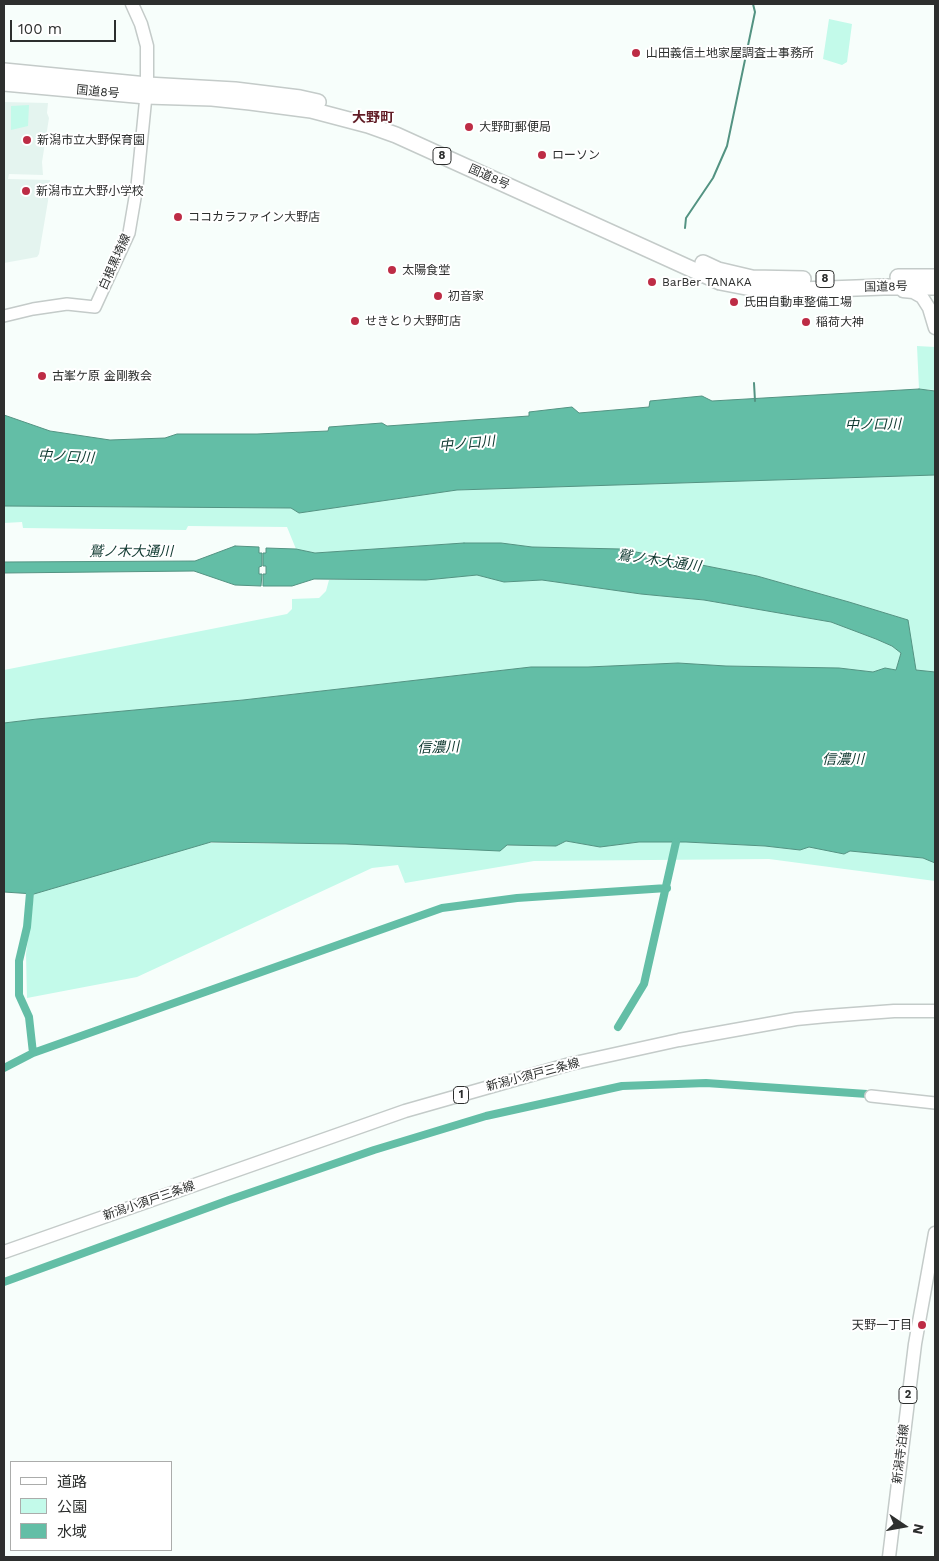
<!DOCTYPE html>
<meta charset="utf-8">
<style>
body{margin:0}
#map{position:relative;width:939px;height:1561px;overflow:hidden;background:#f7fefb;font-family:"Work Sans","Noto Sans JP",sans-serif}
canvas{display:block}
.frame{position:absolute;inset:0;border:5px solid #2d2f2e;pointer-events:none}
.legend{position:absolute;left:10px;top:1461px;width:162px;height:90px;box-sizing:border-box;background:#fff;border:1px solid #abacab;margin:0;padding:6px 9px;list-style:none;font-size:15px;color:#2d2f2e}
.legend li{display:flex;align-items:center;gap:10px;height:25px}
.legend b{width:25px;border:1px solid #abacab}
.north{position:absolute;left:879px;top:1501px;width:50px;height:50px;-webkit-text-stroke:4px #fff;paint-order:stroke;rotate:102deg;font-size:14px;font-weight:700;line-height:20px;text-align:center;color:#2d2f2e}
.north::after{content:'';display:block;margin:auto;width:18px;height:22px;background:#2d2f2e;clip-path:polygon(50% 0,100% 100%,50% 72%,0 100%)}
.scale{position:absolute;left:10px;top:20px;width:106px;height:22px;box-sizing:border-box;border:2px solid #2d2f2e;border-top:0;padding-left:6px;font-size:15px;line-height:18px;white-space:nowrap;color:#2d2f2e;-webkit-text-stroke:4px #fff;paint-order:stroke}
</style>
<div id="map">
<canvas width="939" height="1561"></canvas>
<div class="frame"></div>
<ul class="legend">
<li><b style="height:6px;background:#fff"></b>道路</li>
<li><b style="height:14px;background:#c3faea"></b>公園</li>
<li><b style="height:14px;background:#63bea6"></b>水域</li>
</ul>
<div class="north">N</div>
<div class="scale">100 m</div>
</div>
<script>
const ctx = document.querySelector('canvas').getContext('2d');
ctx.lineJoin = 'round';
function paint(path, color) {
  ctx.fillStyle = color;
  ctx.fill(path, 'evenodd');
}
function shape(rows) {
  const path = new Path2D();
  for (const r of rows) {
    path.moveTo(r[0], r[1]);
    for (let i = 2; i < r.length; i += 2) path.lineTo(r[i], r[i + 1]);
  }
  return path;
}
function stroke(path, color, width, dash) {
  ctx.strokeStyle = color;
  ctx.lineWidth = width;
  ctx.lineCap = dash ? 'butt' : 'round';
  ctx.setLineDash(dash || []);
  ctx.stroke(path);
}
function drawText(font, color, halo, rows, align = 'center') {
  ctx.font = font + ' "Work Sans","Noto Sans JP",sans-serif';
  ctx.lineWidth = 4;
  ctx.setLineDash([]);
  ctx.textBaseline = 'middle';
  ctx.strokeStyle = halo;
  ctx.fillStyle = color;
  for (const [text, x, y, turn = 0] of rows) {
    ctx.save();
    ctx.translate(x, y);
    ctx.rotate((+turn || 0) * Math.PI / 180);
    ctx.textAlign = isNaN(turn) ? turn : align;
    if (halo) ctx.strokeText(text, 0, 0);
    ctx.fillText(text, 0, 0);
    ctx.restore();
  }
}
const built = shape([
 [4,102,48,103,47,113,49,118,42,162,43,175,9,174,8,179,50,180,48,201,39,254,37,257,4,263]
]);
const green = shape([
 [829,19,852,24,847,62,842,65,823,59],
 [29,105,28,126,11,130,11,106],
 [917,346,935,347,935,390,919,389],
 [935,475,935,672,916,671,908,620,849,602,757,576,621,549,532,547,501,543,464,543,315,553,296,549,287,527,188,526,186,530,23,528,22,522,4,523,4,506,291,508,299,513,457,490],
 [477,575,504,582,542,580,641,594,704,600,831,622,876,639,892,646,901,653,896,670,885,668,873,672,839,668,726,666,678,663,588,667,531,667,243,700,37,719,4,723,4,670,287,614,292,609,292,599,319,598,326,591,329,580,426,580],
 [566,841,600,847,639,842,686,842,765,846,800,850,809,846,844,854,850,851,923,858,935,863,935,881,769,859,534,861,405,883,398,865,372,868,137,977,27,998,26,954,34,894,207,843,556,846]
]);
const water = shape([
 [919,389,935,391,935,475,457,490,299,513,291,508,4,506,4,415,50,431,110,440,165,438,177,434,257,434,328,431,329,427,382,423,387,426,529,416,529,412,572,407,579,413,649,407,650,401,702,396,712,401,919,389],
 [464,543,501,543,532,547,621,549,757,576,849,602,908,620,916,670,935,672,935,863,923,858,850,851,844,854,809,847,800,850,765,846,686,842,639,842,600,847,566,841,556,846,507,845,500,851,346,844,211,842,34,894,4,892,4,723,37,719,243,700,531,667,588,667,678,663,726,666,839,668,873,672,885,668,896,670,901,653,892,646,876,639,831,622,704,600,641,594,542,580,504,582,477,575,426,580,314,579,292,586,263,586,263,574,266,574,266,566,263,566,263,553,266,553,266,548,296,549,315,553,464,543],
 [235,546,259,547,259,553,262,553,262,566,259,567,259,574,262,574,261,586,235,585,194,571,4,573,4,562,195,561,235,546]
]);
const stream = shape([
 [685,228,686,218,713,178,727,146,755,12,753,4],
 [754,383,755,401]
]);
const canal = shape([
 [618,1027,644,984,676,842],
 [33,1053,442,908,517,898,667,888],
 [4,1068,33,1053,29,1017,19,995,19,961,27,927,30,893],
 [4,1282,229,1200,374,1150,486,1116,622,1086,706,1083,867,1094]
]);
const secondary = shape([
 [4,316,33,309,67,304,95,307,129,233,137,186,146,96],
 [871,1096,935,1103]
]);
const primary = shape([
 [132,4,141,24,147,46,147,93],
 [903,291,913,292,922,297,929,308,935,328],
 [4,1252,405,1111,570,1064,679,1040,796,1019,827,1016,894,1011,935,1011],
 [889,1557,915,1344,935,1233]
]);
const highway = shape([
 [4,71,147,85,235,90,300,98,318,102],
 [4,83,146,96,212,98,250,102,311,110,368,125,396,135,720,282,751,288,773,291,884,287,935,287],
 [703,263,718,270,752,278,803,279],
 [898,277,935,277]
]);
const markers = [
 [636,53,5,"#bd2c45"],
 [469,127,5,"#bd2c45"],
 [27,140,5,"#bd2c45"],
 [542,155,5,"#bd2c45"],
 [26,191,5,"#bd2c45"],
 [178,217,5,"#bd2c45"],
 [392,270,5,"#bd2c45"],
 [652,282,5,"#bd2c45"],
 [438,296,5,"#bd2c45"],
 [734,302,5,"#bd2c45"],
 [355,321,5,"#bd2c45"],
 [806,322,5,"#bd2c45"],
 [42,376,5,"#bd2c45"],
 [922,1325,5,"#bd2c45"]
];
const shields = [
 [442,156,18],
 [825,279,18],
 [461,1095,15],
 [908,1395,18]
];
const shieldNames = [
 ["8",442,156],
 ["8",825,279],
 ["1",461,1095],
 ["2",908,1395]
];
const poiNames = [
 ["山田義信土地家屋調査士事務所",646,53],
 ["大野町郵便局",479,127],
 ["新潟市立大野保育園",37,140],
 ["ローソン",552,155],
 ["新潟市立大野小学校",36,191],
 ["ココカラファイン大野店",188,217],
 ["太陽食堂",402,270],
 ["BarBer TANAKA",662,282],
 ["初音家",448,296],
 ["氏田自動車整備工場",744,302],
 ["せきとり大野町店",365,321],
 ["稲荷大神",816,322],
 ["古峯ケ原 金剛教会",52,376],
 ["天野一丁目",912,1325,"right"]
];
const streetNames = [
 ["国道8号",98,92,5],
 ["国道8号",489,177,24],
 ["白根黒埼線",115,262,-66],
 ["国道8号",886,287,-1],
 ["新潟小須戸三条線",533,1075,-15],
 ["新潟小須戸三条線",149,1201,-19],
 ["新潟寺泊線",901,1454,-83]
];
const neighbourhoodNames = [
 ["大野町",373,118]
];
const waterNames = [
 ["中ノ口川",873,425,-1],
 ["中ノ口川",467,444,-5],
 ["中ノ口川",66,457,3],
 ["鷲ノ木大通川",131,552],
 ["鷲ノ木大通川",659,561,8],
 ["信濃川",438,748,-2],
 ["信濃川",843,760]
];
paint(built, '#e4f4ef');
paint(green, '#c3faea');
paint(water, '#63bea6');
stroke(water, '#539382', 1);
stroke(stream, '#539382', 2);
stroke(canal, '#63bea6', 8);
stroke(secondary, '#c4cbc9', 14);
stroke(primary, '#c4cbc9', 15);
stroke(highway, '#c4cbc9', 18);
stroke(secondary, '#fff', 11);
stroke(primary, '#fff', 12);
stroke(highway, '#fff', 15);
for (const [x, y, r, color] of markers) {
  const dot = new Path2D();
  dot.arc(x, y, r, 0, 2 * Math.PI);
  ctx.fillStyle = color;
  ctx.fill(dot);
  stroke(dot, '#fff', 2);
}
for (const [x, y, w] of shields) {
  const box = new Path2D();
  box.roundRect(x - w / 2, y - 8.5, w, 17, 4);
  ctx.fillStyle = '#fff';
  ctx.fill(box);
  stroke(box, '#2d2f2e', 1);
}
drawText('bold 11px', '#2d2f2e', null, shieldNames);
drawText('12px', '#2d2f2e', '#fff', poiNames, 'left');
drawText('12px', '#2d2f2e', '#fff', streetNames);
drawText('bold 14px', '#611c25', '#fff', neighbourhoodNames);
drawText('italic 14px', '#0f3930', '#fff', waterNames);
</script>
